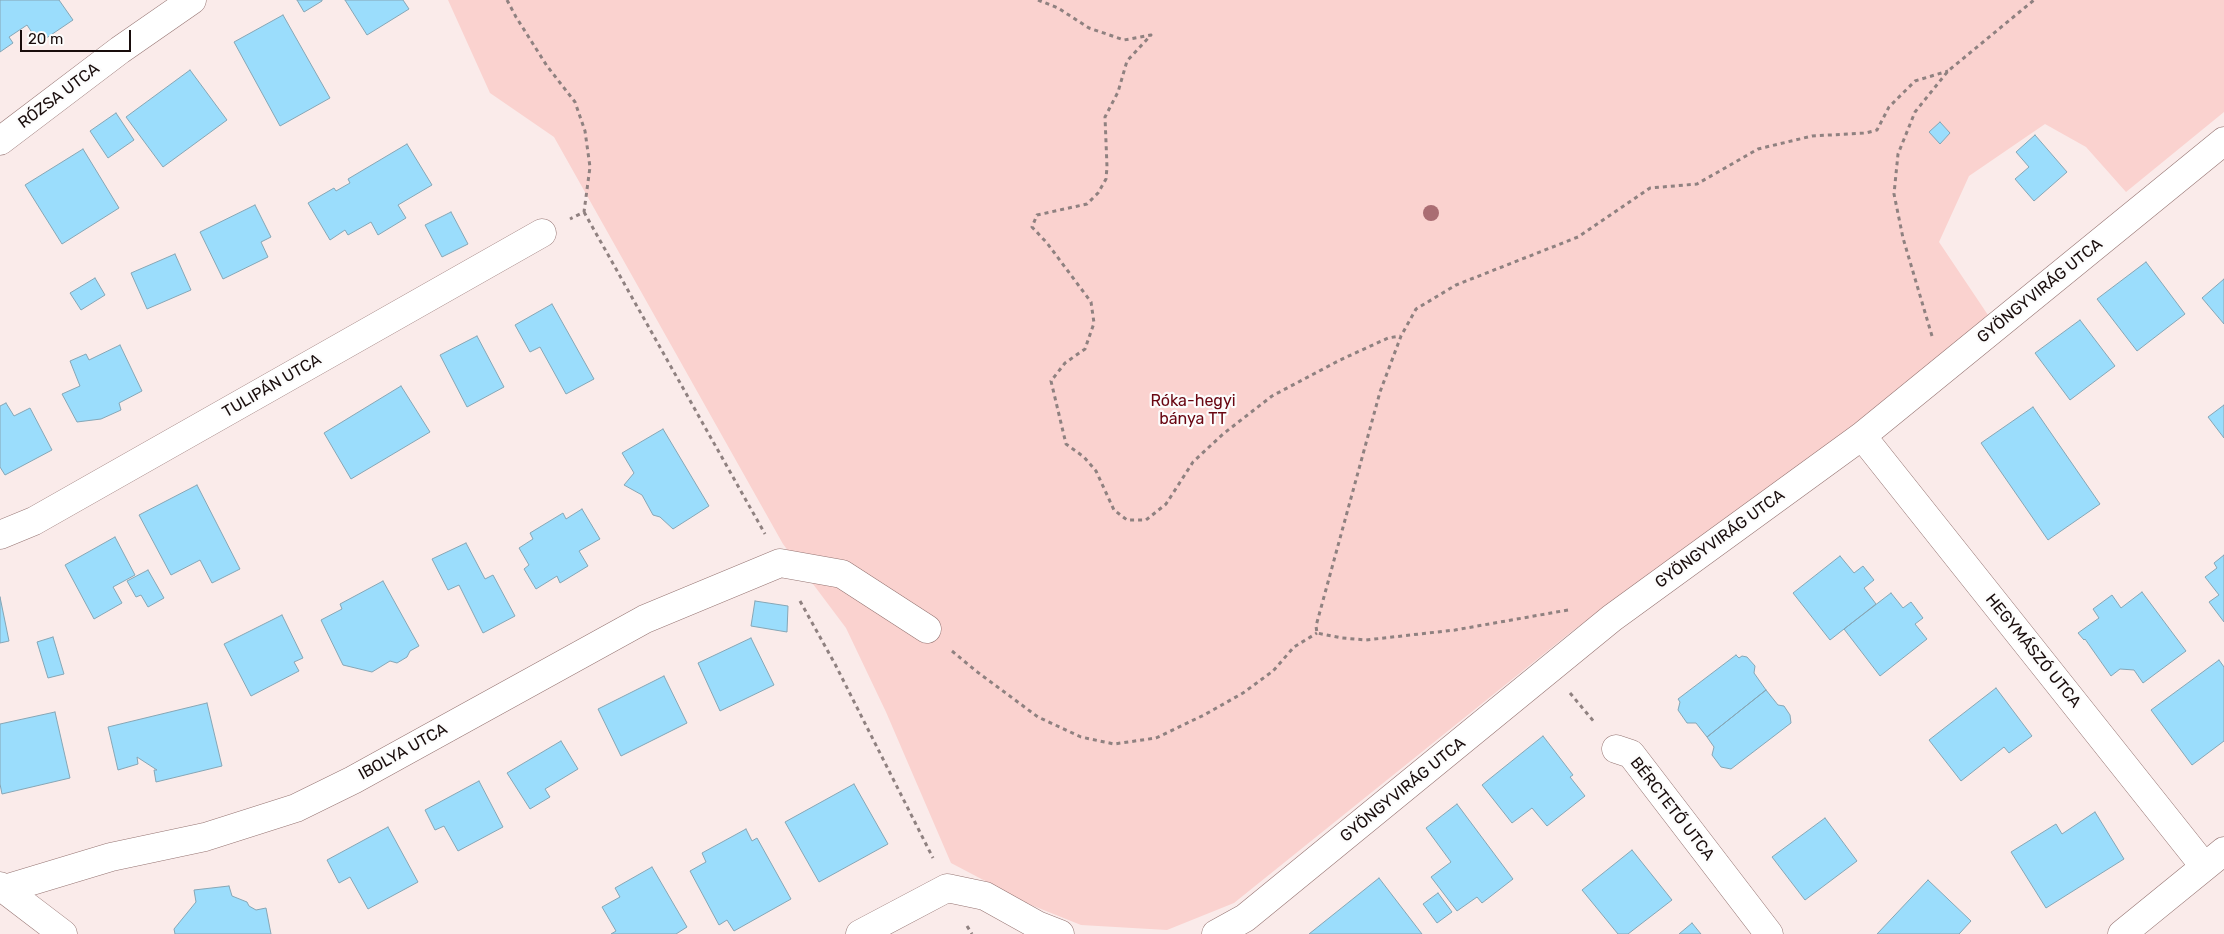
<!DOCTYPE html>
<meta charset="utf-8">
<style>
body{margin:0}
#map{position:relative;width:2224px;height:934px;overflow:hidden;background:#faebea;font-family:Rubik,sans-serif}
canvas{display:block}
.scale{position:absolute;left:20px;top:30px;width:111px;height:22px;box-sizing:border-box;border:2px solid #190d0c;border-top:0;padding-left:6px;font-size:15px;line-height:18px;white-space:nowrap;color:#190d0c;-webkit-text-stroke:4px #fcfcfc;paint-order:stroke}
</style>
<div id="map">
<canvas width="2224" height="934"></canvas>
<div class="scale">20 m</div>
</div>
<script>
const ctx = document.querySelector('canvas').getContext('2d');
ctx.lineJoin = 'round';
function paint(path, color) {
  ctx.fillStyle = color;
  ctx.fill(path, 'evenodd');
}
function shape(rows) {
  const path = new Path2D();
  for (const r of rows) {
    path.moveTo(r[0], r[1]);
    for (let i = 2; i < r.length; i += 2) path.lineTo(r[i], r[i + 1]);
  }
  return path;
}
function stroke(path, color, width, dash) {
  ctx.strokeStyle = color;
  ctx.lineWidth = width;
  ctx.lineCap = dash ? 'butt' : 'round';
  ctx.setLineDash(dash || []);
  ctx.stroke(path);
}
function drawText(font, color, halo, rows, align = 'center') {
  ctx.font = font + ' Rubik,sans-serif';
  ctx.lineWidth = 4.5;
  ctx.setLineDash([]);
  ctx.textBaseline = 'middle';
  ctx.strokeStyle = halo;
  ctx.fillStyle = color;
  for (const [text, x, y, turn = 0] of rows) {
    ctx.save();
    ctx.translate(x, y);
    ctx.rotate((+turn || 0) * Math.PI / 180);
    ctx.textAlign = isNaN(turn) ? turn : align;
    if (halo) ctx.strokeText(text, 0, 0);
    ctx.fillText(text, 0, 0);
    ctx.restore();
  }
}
const green = shape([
 [448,0,2224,0,2224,112,2126,192,2086,147,2045,124,1969,176,1939,242,1992,321,1924,374,1571,632,1234,903,1167,930,1081,925,1031,905,951,863,886,712,846,628,783,544,554,137,490,93]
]);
const building = shape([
 [0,0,59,0,73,20,39,43,27,25,9,37,13,43,0,52,0,0],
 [297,0,322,0,322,1,304,12,297,0],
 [345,0,403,0,409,9,367,35,345,0],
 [283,15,330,98,280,126,234,42,283,15],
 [190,70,227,120,163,167,126,117,190,70],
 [116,113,134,140,108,158,90,131,116,113],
 [1940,122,1950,133,1940,144,1929,132,1940,122],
 [2035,135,2067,172,2034,201,2015,179,2029,167,2016,152,2035,135],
 [407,144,432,185,398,205,406,218,378,235,371,222,348,235,345,230,330,240,308,203,334,188,336,191,350,183,348,179,407,144],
 [83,149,119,208,62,244,25,185,83,149],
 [255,205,271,237,261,242,268,257,223,279,200,232,255,205],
 [451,212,468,244,442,257,425,225,451,212],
 [175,254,191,290,147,309,131,273,175,254],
 [2146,262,2185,314,2137,351,2097,299,2146,262],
 [95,278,105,295,81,310,70,293,95,278],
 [2224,279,2224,324,2202,298,2224,279],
 [552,304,594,379,566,394,540,347,530,352,515,325,552,304],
 [2080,320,2115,366,2070,400,2035,353,2080,320],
 [477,336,504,387,467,407,440,355,477,336],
 [120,345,142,391,119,403,121,410,101,419,77,422,62,394,80,386,70,361,86,354,89,360,120,345],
 [401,386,430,432,351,479,324,433,401,386],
 [6,403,14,416,30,408,52,450,5,475,0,467,0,406,6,403],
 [2224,405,2224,438,2208,417,2224,405],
 [2033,407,2100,504,2048,540,1981,443,2033,407],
 [663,429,709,506,673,529,660,517,653,515,642,495,624,485,634,473,622,453,663,429],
 [197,485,240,569,212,583,200,560,171,575,139,515,197,485],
 [582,509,600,539,579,551,588,566,560,583,557,576,536,589,524,569,529,565,519,548,533,539,530,533,563,513,566,519,582,509],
 [115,537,135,575,113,587,122,603,94,619,65,565,115,537],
 [466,543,485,579,493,575,515,616,483,633,459,585,448,590,432,559,466,543],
 [2224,555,2224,622,2209,602,2219,595,2205,577,2217,568,2214,563,2224,555],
 [1840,556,1854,573,1863,566,1874,580,1864,588,1876,604,1830,640,1793,593,1840,556],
 [148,570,164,598,148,607,141,595,136,597,127,581,148,570],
 [383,581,419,646,410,651,407,657,397,663,390,661,372,672,343,665,321,620,342,609,340,604,383,581],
 [2142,592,2186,651,2143,683,2134,670,2120,669,2111,676,2085,639,2084,640,2078,633,2099,618,2093,609,2112,595,2121,608,2142,592],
 [1891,593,1903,608,1911,602,1923,618,1915,624,1927,639,1880,676,1844,629,1891,593],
 [0,597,9,641,0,643,0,597],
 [755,601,788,606,787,632,751,626,755,601],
 [282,615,303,658,294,662,299,671,251,696,224,644,282,615],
 [53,637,64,674,48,678,37,642,53,637],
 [751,638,774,685,720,711,698,663,751,638],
 [1736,655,1739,658,1742,656,1747,657,1755,666,1754,673,1766,690,1707,737,1696,723,1687,723,1678,710,1680,702,1678,699,1736,655],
 [2219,660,2224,667,2224,741,2192,765,2151,710,2219,660],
 [664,676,687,723,621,756,598,709,664,676],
 [1996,688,2032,736,2009,753,2004,747,1961,781,1929,740,1996,688],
 [1766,690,1778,705,1784,706,1790,715,1791,723,1731,769,1721,767,1712,755,1714,747,1707,737,1766,690],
 [207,703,222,766,156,782,154,770,157,770,137,757,138,764,118,770,108,727,207,703],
 [55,712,70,778,2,794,0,784,0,724,55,712],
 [1543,736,1573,775,1570,777,1585,796,1547,826,1532,808,1512,823,1482,785,1543,736],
 [561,741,578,769,545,789,550,797,530,809,507,773,561,741],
 [479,781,503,827,458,851,444,826,435,830,425,810,479,781],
 [854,784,888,844,819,882,785,822,854,784],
 [1457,804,1513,879,1482,903,1477,897,1457,911,1431,877,1451,862,1426,828,1457,804],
 [2095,812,2124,859,2046,908,2011,852,2056,824,2062,834,2095,812],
 [1825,818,1857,861,1805,900,1772,857,1825,818],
 [388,827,418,882,368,909,350,877,339,883,327,860,388,827],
 [746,829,752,841,757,838,791,899,734,931,727,920,719,925,690,871,706,862,702,853,746,829],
 [1632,850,1672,900,1628,934,1618,934,1582,890,1632,850],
 [652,867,687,927,676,934,611,934,616,931,602,907,620,897,615,888,652,867],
 [1379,878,1422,934,1309,934,1379,878],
 [1928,880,1971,921,1959,934,1877,934,1928,880],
 [229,886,232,896,247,902,249,906,256,910,266,908,271,934,175,934,174,929,196,902,194,890,229,886],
 [1438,893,1452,912,1437,923,1423,904,1438,893],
 [1692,923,1701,934,1679,934,1692,923]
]);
const path = shape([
 [507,0,516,17,547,66,575,102,585,131,590,167,584,212,570,219],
 [1038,0,1058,8,1089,28,1124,40,1151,35,1127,61,1118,92,1105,117,1107,167,1106,179,1098,193,1087,204,1037,215,1032,227,1047,243,1091,302,1094,323,1085,349,1065,363,1051,381,1066,444,1084,457,1096,471,1114,510,1127,520,1146,520,1166,504,1193,462,1223,434,1272,396,1340,360,1388,338,1400,336],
 [584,212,765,534],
 [1932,336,1903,238,1894,194,1898,154,1915,112,1948,71,2034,0],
 [800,601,835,664,933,858],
 [1568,610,1455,630,1366,640,1342,638,1317,633,1316,626,1380,392,1401,336,1416,309,1456,285,1578,237,1650,188,1697,184,1758,149,1812,136,1866,133,1877,130,1889,107,1915,81,1948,71],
 [952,651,976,671,1038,717,1081,737,1114,744,1156,738,1204,715,1243,693,1273,671,1294,647,1317,633],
 [1570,693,1595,723],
 [967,926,972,934]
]);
const minor = shape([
 [0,141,120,50,192,0],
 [1862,436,2204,866],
 [0,535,34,521,542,233],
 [1616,749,1631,754,1769,934],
 [5,889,111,857,205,837,296,808,353,780,645,619,780,563,842,574,927,629],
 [860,934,947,888,985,896,1037,925,1060,934],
 [1216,934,1245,918,1612,618,1862,436,2224,141],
 [2122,934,2224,851]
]);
const tertiary = shape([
 [0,886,63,934]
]);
const trees = [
 [1431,213]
];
const streetNames = [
 ["RÓZSA UTCA",59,96,-37],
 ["GYÖNGYVIRÁG UTCA",2040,291,-39],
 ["TULIPÁN UTCA",272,386,-30],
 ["GYÖNGYVIRÁG UTCA",1720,539,-36],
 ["HEGYMÁSZÓ UTCA",2033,651,51],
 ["IBOLYA UTCA",403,752,-29],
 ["GYÖNGYVIRÁG UTCA",1403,790,-39],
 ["BÉRCTETŐ UTCA",1672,809,52]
];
const parkNames = [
 ["Róka-hegyi",1193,401],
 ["bánya TT",1193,419]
];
paint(green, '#fad2cf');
paint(building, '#9bddfc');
stroke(building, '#86a6b5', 1);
stroke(minor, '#957472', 29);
stroke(tertiary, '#957472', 29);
stroke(path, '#8f8180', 3, [4, 4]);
stroke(minor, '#fff', 28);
stroke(tertiary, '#fff', 28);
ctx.fillStyle = '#aa6d73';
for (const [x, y] of trees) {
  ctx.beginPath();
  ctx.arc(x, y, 8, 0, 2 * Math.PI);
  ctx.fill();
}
drawText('16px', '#190d0c', '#fcfcfc', streetNames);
drawText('16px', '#690611', '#fcfcfc', parkNames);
</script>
